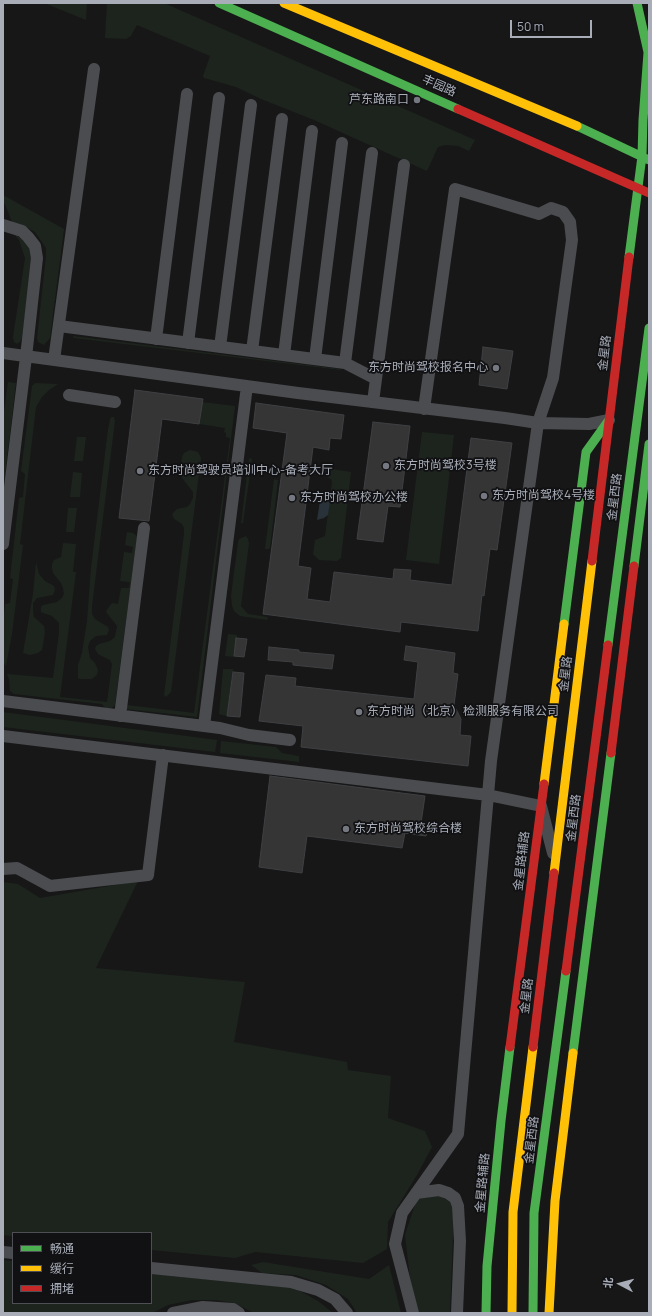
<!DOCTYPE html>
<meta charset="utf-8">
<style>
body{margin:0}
#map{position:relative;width:652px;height:1316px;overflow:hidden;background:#171717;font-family:Manrope,"Noto Sans SC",sans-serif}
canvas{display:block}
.frame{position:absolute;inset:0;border:4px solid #a8adb8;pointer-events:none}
.legend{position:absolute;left:12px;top:1232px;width:140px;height:72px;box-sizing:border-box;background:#111113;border:1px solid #4d4f55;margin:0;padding:5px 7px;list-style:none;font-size:12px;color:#a8adb8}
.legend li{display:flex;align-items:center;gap:8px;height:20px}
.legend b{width:20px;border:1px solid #4d4f55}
.north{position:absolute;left:600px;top:1264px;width:40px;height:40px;-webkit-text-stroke:3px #111113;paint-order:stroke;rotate:276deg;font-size:11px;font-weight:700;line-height:16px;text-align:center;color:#a8adb8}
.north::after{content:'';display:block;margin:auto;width:14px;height:18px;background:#a8adb8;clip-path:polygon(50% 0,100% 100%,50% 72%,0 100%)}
.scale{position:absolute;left:510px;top:20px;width:82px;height:18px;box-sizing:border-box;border:2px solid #a8adb8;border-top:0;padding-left:5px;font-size:12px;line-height:14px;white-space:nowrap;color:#a8adb8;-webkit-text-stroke:3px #111113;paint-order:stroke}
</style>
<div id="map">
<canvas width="652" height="1316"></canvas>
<div class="frame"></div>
<ul class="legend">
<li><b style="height:5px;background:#4caf50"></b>畅通</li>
<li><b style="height:5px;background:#ffc107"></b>缓行</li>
<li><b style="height:5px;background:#c62828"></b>拥堵</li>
</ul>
<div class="north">北</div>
<div class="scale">50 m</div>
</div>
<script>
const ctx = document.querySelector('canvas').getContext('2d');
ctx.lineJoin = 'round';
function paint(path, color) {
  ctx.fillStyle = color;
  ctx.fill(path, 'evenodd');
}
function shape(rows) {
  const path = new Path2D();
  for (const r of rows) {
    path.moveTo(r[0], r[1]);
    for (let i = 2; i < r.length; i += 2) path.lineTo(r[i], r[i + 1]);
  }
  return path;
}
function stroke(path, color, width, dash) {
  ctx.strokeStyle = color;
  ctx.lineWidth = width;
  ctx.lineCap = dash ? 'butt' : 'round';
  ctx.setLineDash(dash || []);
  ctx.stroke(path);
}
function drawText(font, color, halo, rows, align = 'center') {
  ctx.font = font + ' Manrope,"Noto Sans SC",sans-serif';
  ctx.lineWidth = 3.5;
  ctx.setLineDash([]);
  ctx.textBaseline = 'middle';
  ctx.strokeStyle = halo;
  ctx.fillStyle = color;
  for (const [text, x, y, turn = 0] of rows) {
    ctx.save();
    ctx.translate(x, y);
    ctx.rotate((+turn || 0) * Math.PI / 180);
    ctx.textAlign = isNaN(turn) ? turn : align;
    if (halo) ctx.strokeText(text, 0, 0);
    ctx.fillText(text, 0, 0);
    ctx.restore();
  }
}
const green = shape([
 [44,3,87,3,86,20],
 [107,3,164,3,475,140,469,151,458,146,445,145,438,147,427,171,314,120,261,99,236,87,204,78,203,76,210,56,137,25,131,36,126,39,105,38],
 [3,195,64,229,50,338,44,345,38,342,37,338,46,256,46,248,35,232,26,227,12,222,5,204,3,202],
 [14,234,22,239,27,245,31,250,32,259,22,338,20,342,17,344,14,342,13,337,25,258,19,240],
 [73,336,340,369,341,370,74,338],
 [8,382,16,383,3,493,3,418],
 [35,383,58,384,49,390,42,397,36,407,20,544,23,545,12,634,6,666,3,662,3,626,5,604,10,603,13,579,10,578,19,498,23,497,25,474,21,471,32,386],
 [202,402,235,406,197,717,126,709,127,705,194,713,230,438,226,437,226,433,224,432,225,428,199,424],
 [111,417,114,417,115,421,92,606,92,614,95,619,108,627,109,630,107,635,96,636,90,641,88,647,90,658,95,663,98,670,97,675,92,679,80,679,78,678,78,665,82,653,87,621,91,568,108,429,110,420],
 [422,432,454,435,439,564,406,560],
 [77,437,86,437,83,461,74,461],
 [190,450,198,452,201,458,171,692,166,697,164,695,165,687,184,534,184,528,182,524,174,519,172,514,177,509,187,507,190,504,193,498,193,492,182,478,180,472,182,457,184,453],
 [249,458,252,459,243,523,241,523],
 [326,468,351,472,341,558,337,561,319,560,313,554,315,540,325,536,332,482,331,479,322,475,324,469],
 [73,472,82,473,80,497,70,497],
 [274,479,278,480,270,548,268,549,265,549],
 [68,508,77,508,74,532,66,532],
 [127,532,133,533,136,535,137,537,115,705,112,708,105,708,102,704,14,694,10,691,9,679,7,674,53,678,59,633,59,623,52,616,43,613,41,612,41,607,43,605,57,602,62,598,64,594,63,588,61,583,53,573,52,569,52,564,54,560,61,557,63,543,76,544,73,572,76,572,60,697,107,702,112,664,110,660,98,654,95,649,96,646,99,644,110,641,115,637,117,626,106,612,108,608,112,603,118,604,121,588,129,588,130,582,120,581,124,552,132,553,133,547,125,545],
 [246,536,248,539,249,543,241,606,248,614,268,617,267,620,240,616,234,611,232,606,231,596,238,542,239,539],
 [36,562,39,574,45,581,54,586,55,590,53,595,37,598,33,603,33,611,34,617,44,626,45,632,42,650,38,653,30,655,23,653,33,594],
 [228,634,237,635,235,657,225,656],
 [223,669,233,669,227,716,219,714],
 [3,712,217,740,215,752,3,727],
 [221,741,276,747,282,753,299,756,299,762,220,753],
 [138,881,96,968,245,982,234,1042,347,1062,348,1070,391,1076,388,1118,425,1131,432,1147,417,1175,388,1222,387,1249,363,1263,255,1252,235,1258,151,1250,151,1233,13,1233,13,1236,3,1235,3,882,18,884,40,898],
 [418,1195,440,1195,450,1202,454,1209,450,1313,414,1313,405,1235],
 [3,1260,13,1261,13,1303,151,1303,151,1274,295,1288,318,1301,333,1313,254,1313,234,1303,215,1300,192,1300,168,1305,152,1313,3,1313],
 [263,1262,369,1279,389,1265,401,1313,357,1313,348,1299,326,1285,296,1275,262,1273,251,1265]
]);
const water = shape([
 [321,494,326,496,330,502,328,515,324,518,317,520]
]);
const building = shape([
 [483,347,513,351,507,389,479,385,483,347],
 [135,390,203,399,199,424,162,419,149,521,119,518,135,390],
 [256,403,344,415,341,439,330,438,329,450,313,447,298,566,311,568,307,599,330,602,334,572,393,579,394,569,411,570,410,580,452,585,471,438,512,443,497,550,490,549,484,596,482,595,478,631,401,622,400,632,263,614,287,433,253,428,256,403],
 [373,422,410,426,400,507,388,506,383,542,357,539,373,422],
 [236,638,247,639,244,657,234,656,236,638],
 [406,646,455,653,453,673,458,674,454,705,461,719,460,735,471,736,468,766,301,747,303,726,259,721,266,675,296,678,295,686,414,699,418,662,404,660,406,646],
 [269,647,299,650,299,652,334,655,332,669,293,665,293,662,268,660,269,647],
 [233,672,244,673,240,717,227,716,233,672],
 [270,776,425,796,421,823,428,824,426,836,405,833,402,848,307,836,302,873,259,867,270,776]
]);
const street = shape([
 [3,225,22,231,28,237,35,246,37,258,26,357,3,544],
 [59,326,345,363,376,379],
 [156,339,187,94],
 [188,343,219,98],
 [220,347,251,105],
 [252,351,282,119],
 [3,353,298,393,505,418,538,423,589,424,609,420],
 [284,355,312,131],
 [315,359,342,143],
 [54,360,94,69],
 [345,363,372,153],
 [69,395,115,402],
 [373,402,404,165],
 [3,701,204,726,247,386],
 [120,716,144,528],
 [204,726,220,728,249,735,290,740],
 [3,736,488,795,541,806,553,853],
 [3,869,17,868,50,886,148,875,163,755],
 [416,1193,439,1190,448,1193,455,1198,458,1206,460,1241,457,1313],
 [3,1252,13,1253],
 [151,1268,291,1282,318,1290,335,1299,347,1313],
 [173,1313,203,1307,233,1309,239,1313],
 [413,1313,395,1244,402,1213,458,1134,491,761,538,423,553,378,572,240,570,222,563,212,551,208,539,214,455,189,424,409]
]);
const fast = shape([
 [219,3,458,109],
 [637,3,648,52],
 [577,126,649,160],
 [629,257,642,156,643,120,649,39],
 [634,566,649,444],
 [564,624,586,452,609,420],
 [608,645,649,328],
 [573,1053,611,753],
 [486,1313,487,1266,501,1121,510,1047],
 [533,1313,534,1213,566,971]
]);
const slow = shape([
 [284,3,577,126],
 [544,784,564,624],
 [554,873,592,561],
 [512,1313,513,1212,533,1047],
 [549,1313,555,1201,573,1053]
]);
const jam = shape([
 [458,109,649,193],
 [592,561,629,257],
 [611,753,634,566],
 [566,971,608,645],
 [510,1047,544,784],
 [533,1047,554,873]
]);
const markers = [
 [417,100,4,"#757880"],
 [496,368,4,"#757880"],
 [386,466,4,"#757880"],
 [140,471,4,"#757880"],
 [484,496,4,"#757880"],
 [292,498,4,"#757880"],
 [359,712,4,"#757880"],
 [346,829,4,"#757880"]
];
const streetNames = [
 ["丰园路",439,86,24],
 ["金星路",605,353,-83],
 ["金星西路",615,497,-83],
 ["金星路",566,674,-83],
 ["金星西路",574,818,-83],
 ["金星路辅路",522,861,-83],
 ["金星路",527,996,-83],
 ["金星西路",532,1140,-83],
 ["金星路辅路",483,1183,-85]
];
const poiNames = [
 ["芦东路南口",409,100,"right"],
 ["东方时尚驾校报名中心",488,368,"right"],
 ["东方时尚驾校3号楼",394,466],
 ["东方时尚驾驶员培训中心-备考大厅",148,471],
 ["东方时尚驾校4号楼",492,496],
 ["东方时尚驾校办公楼",300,498],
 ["东方时尚（北京）检测服务有限公司",367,712],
 ["东方时尚驾校综合楼",354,829]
];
paint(green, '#1d241e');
paint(water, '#2a3239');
paint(building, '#353536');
stroke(building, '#3f4043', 1);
stroke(street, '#4b4c50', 12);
stroke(fast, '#4caf50', 9);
stroke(slow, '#ffc107', 9);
stroke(jam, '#c62828', 9);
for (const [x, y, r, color] of markers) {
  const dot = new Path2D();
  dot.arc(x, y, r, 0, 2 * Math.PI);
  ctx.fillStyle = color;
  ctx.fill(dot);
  stroke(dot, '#111113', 1.5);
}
drawText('12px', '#a8adb8', '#111113', streetNames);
drawText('12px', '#a8adb8', '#111113', poiNames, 'left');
</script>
